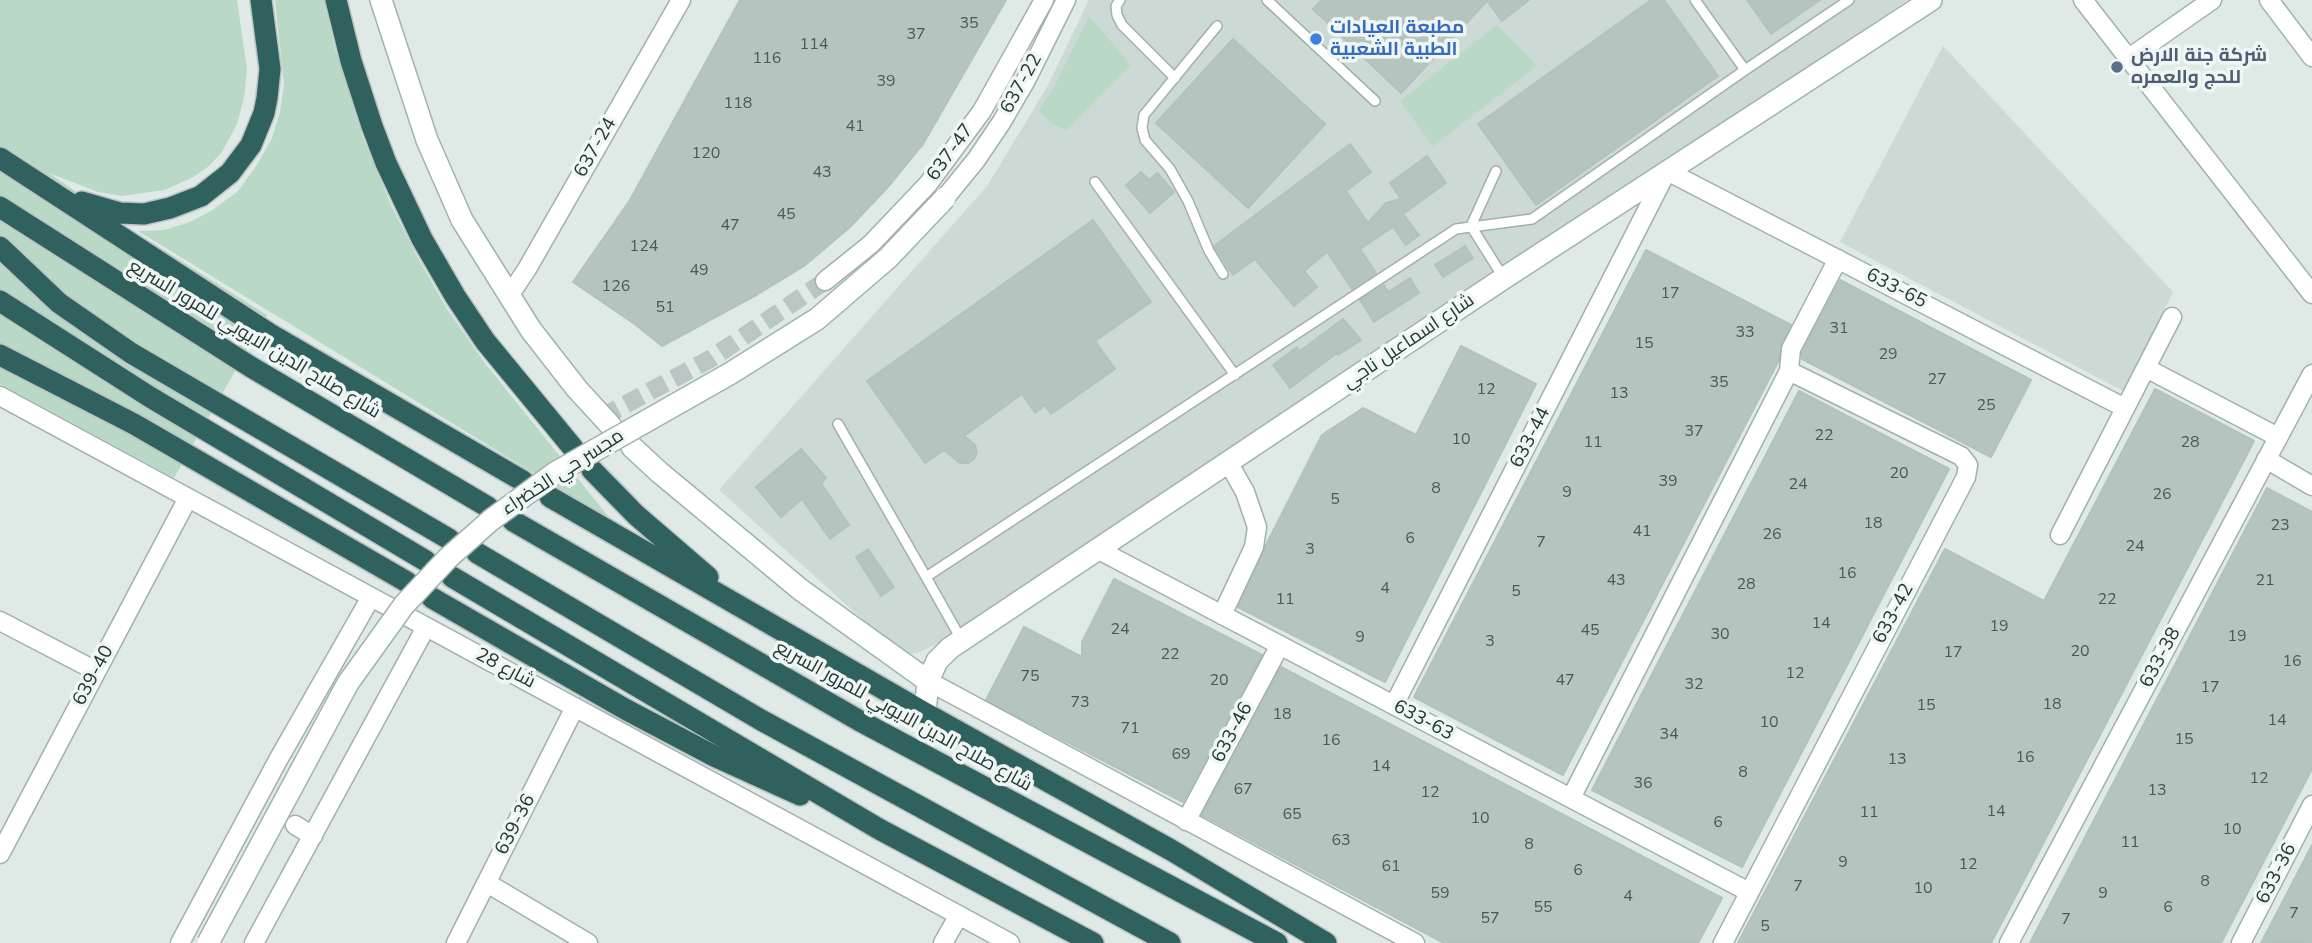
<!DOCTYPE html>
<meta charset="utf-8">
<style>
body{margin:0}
canvas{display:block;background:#dfe9e6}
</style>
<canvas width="2312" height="943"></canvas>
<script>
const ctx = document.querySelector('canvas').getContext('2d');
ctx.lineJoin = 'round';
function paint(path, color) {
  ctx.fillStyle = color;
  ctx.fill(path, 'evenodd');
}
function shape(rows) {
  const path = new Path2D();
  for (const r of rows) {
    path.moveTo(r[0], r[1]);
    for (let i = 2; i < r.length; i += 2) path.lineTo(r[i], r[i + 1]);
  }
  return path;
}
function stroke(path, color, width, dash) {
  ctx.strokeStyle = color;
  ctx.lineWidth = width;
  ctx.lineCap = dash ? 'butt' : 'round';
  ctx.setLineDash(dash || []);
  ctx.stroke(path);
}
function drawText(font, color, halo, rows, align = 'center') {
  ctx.font = font + ' "Nunito Sans",Cairo,sans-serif';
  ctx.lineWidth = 7;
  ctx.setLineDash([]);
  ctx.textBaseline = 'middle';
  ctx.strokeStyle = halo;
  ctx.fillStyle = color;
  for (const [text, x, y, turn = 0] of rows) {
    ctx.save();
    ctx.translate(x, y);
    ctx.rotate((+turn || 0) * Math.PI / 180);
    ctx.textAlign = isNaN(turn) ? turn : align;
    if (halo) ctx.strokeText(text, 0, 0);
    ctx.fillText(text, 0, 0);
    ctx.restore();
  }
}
const built = shape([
 [1089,0,1908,0,947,639,918,653,901,654,719,490,987,186,1047,87],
 [1943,46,2173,292,2123,391,1840,242]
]);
const green = shape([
 [0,0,237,0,247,69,244,98,237,124,222,152,209,166,195,176,165,190,122,196,98,192,49,173,129,228,267,315,174,478,0,384],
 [275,0,324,0,335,49,363,138,390,203,419,260,447,309,484,362,612,521,138,231,164,230,190,222,211,211,237,192,257,165,272,138,280,112,284,84],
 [1089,16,1131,65,1067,130,1052,124,1039,111,1054,87],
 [1497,25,1537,66,1433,146,1400,101]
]);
const building = shape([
 [740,0,1006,0,923,144,887,188,850,227,804,266,758,294,662,346,636,325,573,282,630,200,740,0],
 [1322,0,1529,0,1502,21,1487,1,1401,93,1313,9,1322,0],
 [1651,0,1664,0,1718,76,1536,205,1478,124,1651,0],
 [1747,0,1820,0,1771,34,1747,0],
 [1233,39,1325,124,1248,208,1156,123,1233,39],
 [1350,144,1371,172,1346,191,1368,223,1386,203,1401,199,1390,183,1427,156,1446,183,1403,214,1419,235,1406,245,1393,227,1360,249,1376,273,1352,289,1327,252,1304,271,1317,287,1294,306,1255,259,1233,275,1214,246,1350,144],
 [1141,172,1149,180,1157,173,1174,192,1150,213,1126,185,1141,172],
 [1093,220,1151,302,1095,341,1115,369,1051,414,1045,405,1035,413,1022,394,964,436,975,445,977,452,974,459,968,463,960,463,944,450,925,463,867,381,1093,220],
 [1465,246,1473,258,1443,277,1435,265,1465,246],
 [1646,250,1791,325,1781,344,1779,360,1563,775,1414,697,1646,250],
 [1410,278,1419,293,1374,322,1360,300,1384,285,1388,292,1410,278],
 [1840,280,2031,380,1991,457,1802,359,1802,352,1840,280],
 [1343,319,1361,340,1338,355,1337,353,1290,388,1273,365,1297,347,1300,351,1343,319],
 [1461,346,1536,384,1385,682,1238,607,1266,545,1322,435,1363,408,1416,435,1461,346],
 [2155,389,2254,441,1991,943,1738,943,1945,549,2044,601,2155,389],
 [1799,391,1949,469,1742,867,1592,790,1799,391],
 [801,449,826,478,821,483,849,525,830,539,802,499,781,517,756,487,801,449],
 [2267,488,2312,512,2312,769,2221,943,2030,943,2267,488],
 [868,549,894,587,881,596,856,557,868,549],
 [1114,579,1262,655,1183,802,986,700,1024,627,1082,657,1082,642,1114,579],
 [1281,667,1722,898,1698,943,1444,943,1202,815,1281,667],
 [2312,845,2312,943,2261,943,2292,884,2312,845]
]);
const streetTunnel = shape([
 [602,417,712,358,825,281]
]);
const lane = shape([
 [1120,0,1116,6,1117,15,1122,25,1175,78],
 [1267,0,1375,101],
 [1695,0,1745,70],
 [1217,26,1144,115,1142,128,1145,140,1170,169,1188,201,1209,251,1223,274],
 [1496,171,1471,226,1503,277],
 [1095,182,1235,375],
 [838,424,926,577,1456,229,1532,219,1745,70,1849,0],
 [926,577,961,639]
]);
const street = shape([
 [2083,0,2312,294],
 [2269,0,2312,57],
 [2129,58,2212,0],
 [945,198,976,160,1001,123,1025,82,1066,0],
 [825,281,871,244,928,184,982,111,1044,0],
 [509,296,527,269,681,0],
 [2146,368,2278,437],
 [1789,371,1791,349,1838,259],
 [0,396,1010,943],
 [2266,459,2312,486],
 [2060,535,2172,317],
 [1097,549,1749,892],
 [1222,615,1254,547,1257,527,1245,492,1228,462],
 [0,621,96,671],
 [928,681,1415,943],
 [1394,705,1667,171,2125,408],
 [1571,798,1789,371,1961,456,1968,465,1966,477,1723,943],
 [1186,821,1280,645],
 [295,825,313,836],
 [0,854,188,498],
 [487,883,588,943],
 [180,943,278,760,371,597],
 [254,943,426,627],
 [456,943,575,707],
 [943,943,959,915],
 [2009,943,2312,374],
 [2241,943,2312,805]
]);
const secondary = shape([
 [381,0,427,140,462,220,531,330,577,389,611,426],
 [632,447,659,472,801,590,928,681],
 [925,713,928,681,937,661,950,648,1504,278,1931,0]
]);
const highway = shape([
 [336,0,351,61,372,126,386,163,422,239,455,296,485,341,573,448],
 [0,158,270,334,523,481],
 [82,202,120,213,144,214,170,208,201,196,230,173,251,145,264,113,267,98,270,69,261,0],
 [0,207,251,367,488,507],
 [0,247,59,303,131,353,449,539],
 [0,301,150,397,426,561],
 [0,355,134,424,407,582],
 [592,470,636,515,708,577],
 [550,497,925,713,1171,850,1326,943],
 [513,521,860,721,1277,943],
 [477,553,761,720,1170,943],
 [452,577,879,829,1093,943],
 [432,598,625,709,714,756,800,795]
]);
const secondaryBridge = shape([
 [208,943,348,683,404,605,448,558,491,520,555,473,731,373,817,319,888,258,945,198]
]);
const markers = [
 [1316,39,7,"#3f7fe0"],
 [2117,67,7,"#5c6f8a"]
];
const numberNames = [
 ["35",969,24],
 ["37",916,35],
 ["114",814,45],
 ["116",767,59],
 ["39",886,82],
 ["118",738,104],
 ["41",855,127],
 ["120",706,154],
 ["43",822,173],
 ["45",786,215],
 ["47",730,226],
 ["124",644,247],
 ["49",699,271],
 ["126",616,287],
 ["17",1670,294],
 ["51",665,308],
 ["31",1839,329],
 ["33",1745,333],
 ["15",1644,344],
 ["29",1888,355],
 ["27",1937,380],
 ["35",1719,383],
 ["12",1486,390],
 ["13",1619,394],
 ["25",1986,406],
 ["37",1694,432],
 ["22",1824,436],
 ["10",1461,440],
 ["11",1593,443],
 ["28",2190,443],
 ["20",1899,474],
 ["39",1668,482],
 ["24",1798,485],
 ["8",1436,489],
 ["9",1567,493],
 ["26",2162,495],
 ["5",1335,500],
 ["18",1873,524],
 ["23",2280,526],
 ["41",1642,532],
 ["26",1772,535],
 ["6",1410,539],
 ["7",1541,543],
 ["24",2135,547],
 ["3",1310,550],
 ["16",1847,574],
 ["43",1616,581],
 ["21",2265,581],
 ["28",1746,585],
 ["4",1385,589],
 ["5",1516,592],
 ["11",1285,600],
 ["22",2107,600],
 ["14",1821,624],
 ["19",1999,627],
 ["24",1120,630],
 ["45",1590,631],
 ["30",1720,635],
 ["19",2237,637],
 ["9",1360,638],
 ["3",1490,642],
 ["20",2080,652],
 ["17",1953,653],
 ["22",1170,655],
 ["16",2292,662],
 ["12",1795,674],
 ["75",1030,677],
 ["20",1219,681],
 ["47",1565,681],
 ["32",1694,685],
 ["17",2210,688],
 ["73",1080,703],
 ["18",2052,705],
 ["15",1926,706],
 ["18",1282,715],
 ["14",2277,721],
 ["10",1769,723],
 ["71",1130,729],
 ["34",1669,735],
 ["15",2184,740],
 ["16",1331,741],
 ["69",1181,755],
 ["16",2025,758],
 ["13",1897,760],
 ["14",1381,767],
 ["8",1743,773],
 ["12",2259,779],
 ["36",1643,784],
 ["67",1243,790],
 ["13",2157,791],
 ["12",1430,793],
 ["14",1996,812],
 ["11",1869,813],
 ["65",1292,815],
 ["10",1480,819],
 ["6",1718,823],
 ["10",2232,830],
 ["63",1341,841],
 ["11",2130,843],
 ["8",1529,845],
 ["9",1843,863],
 ["12",1968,865],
 ["61",1391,867],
 ["6",1578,871],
 ["8",2205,882],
 ["7",1798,887],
 ["10",1923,889],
 ["59",1440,894],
 ["9",2103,894],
 ["4",1628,897],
 ["55",1543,908],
 ["6",2168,908],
 ["7",2294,914],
 ["57",1490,919],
 ["7",2066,920],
 ["5",1765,927]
];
const shopNames = [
 ["مطبعة العيادات",1330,28],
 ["الطبية الشعبية",1330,50]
];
const serviceNames = [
 ["شركة جنة الارض",2131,56],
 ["للحج والعمره",2131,78]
];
const streetNames = [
 ["637-22",1022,84,-61],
 ["637-24",596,148,-60],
 ["637-47",951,153,-54],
 ["633-65",1896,289,27],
 ["شارع صلاح الدين الايوبي للمرور السريع",254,340,31],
 ["شارع اسماعيل ناجي",1409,342,-34],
 ["633-44",1531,438,-63],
 ["مجسر حي الخضراء",563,473,-33],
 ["633-42",1894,614,-62],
 ["633-38",2161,658,-62],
 ["شارع 28",505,669,28],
 ["639-40",94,676,-62],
 ["شارع صلاح الدين الايوبي للمرور السريع",903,717,29],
 ["633-63",1423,721,28],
 ["633-46",1233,733,-62],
 ["639-36",516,825,-63],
 ["633-36",2277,874,-63]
];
paint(built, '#cdd9d5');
paint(green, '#b9d9c6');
paint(building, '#b5c4bf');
stroke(building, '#b2c2be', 2);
stroke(streetTunnel, '#b9c6c3', 18, [18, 9]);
stroke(lane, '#a2b0ad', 12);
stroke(street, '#a2b0ad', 21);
stroke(secondary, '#9fb4af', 24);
stroke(highway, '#bcc3c2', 24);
stroke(lane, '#fff', 9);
stroke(street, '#fff', 18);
stroke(secondary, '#fff', 21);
stroke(highway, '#2f625f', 21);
stroke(secondaryBridge, '#9fb4af', 24, []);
stroke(secondaryBridge, '#fff', 21);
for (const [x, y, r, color] of markers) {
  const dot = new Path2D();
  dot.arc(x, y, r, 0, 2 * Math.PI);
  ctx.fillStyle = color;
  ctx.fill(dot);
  stroke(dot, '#eff6f4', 2.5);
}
drawText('16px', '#465b58', null, numberNames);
drawText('bold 19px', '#366cbe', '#eff6f4', shopNames, 'left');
drawText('bold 19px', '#4e5e75', '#eff6f4', serviceNames, 'left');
drawText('19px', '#213835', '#eff6f4', streetNames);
</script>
